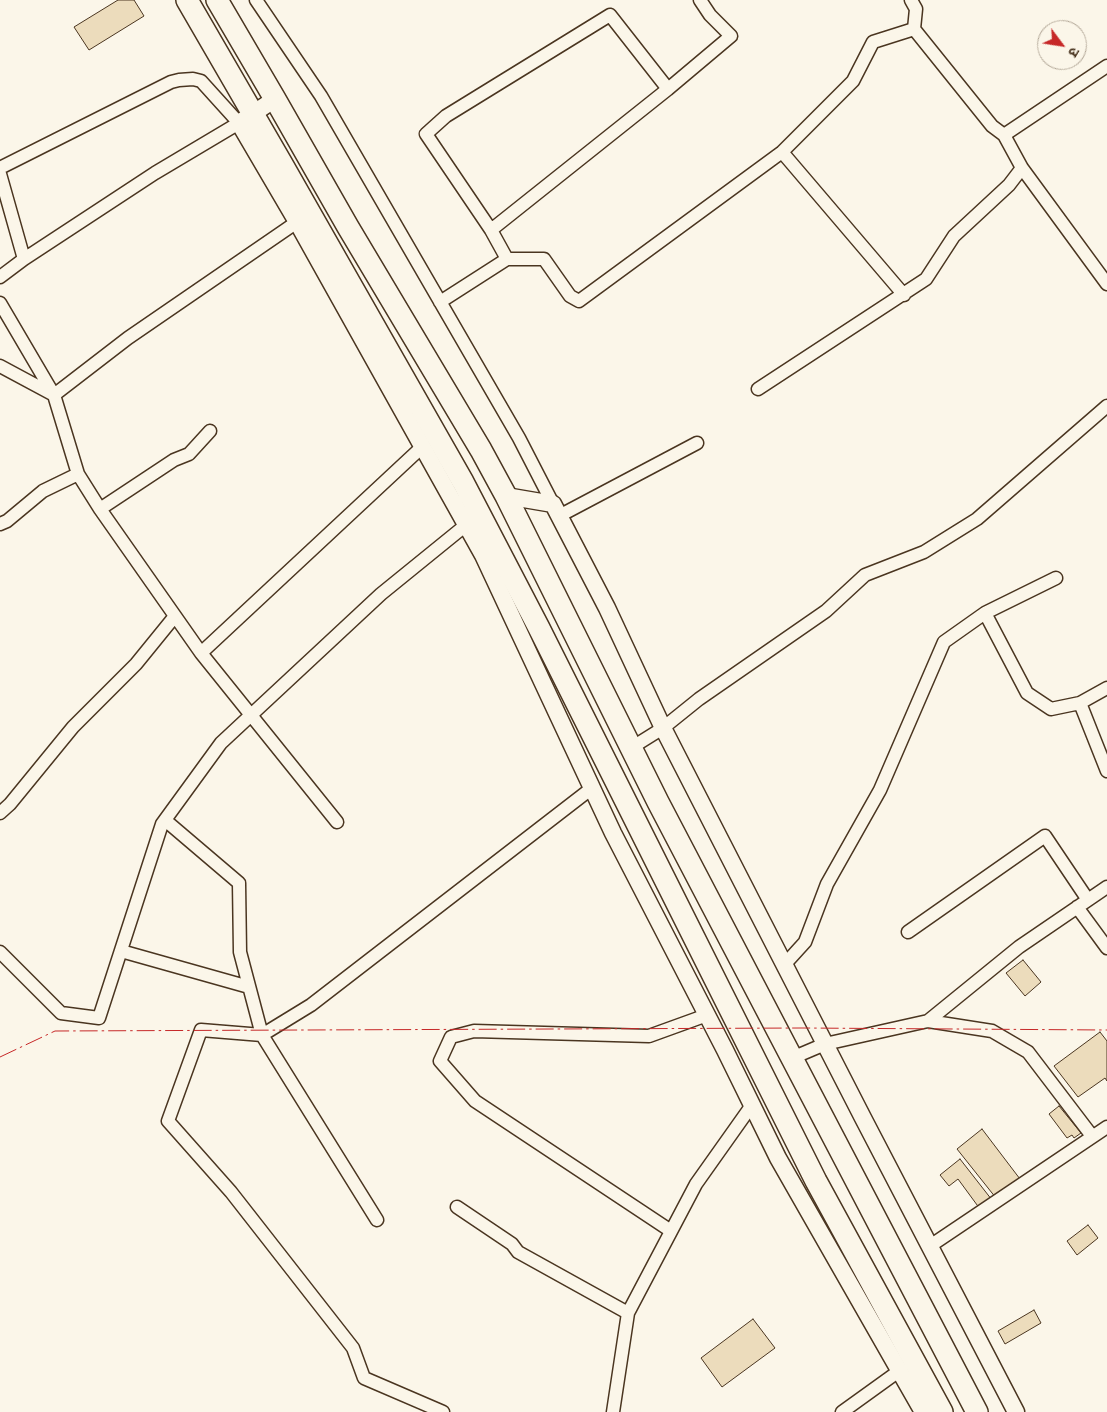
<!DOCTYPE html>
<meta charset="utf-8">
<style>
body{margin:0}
#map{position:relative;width:1107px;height:1412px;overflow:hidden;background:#fbf6e9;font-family:"Open Sans","Noto Sans Devanagari",sans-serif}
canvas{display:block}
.north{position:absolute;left:1037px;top:20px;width:50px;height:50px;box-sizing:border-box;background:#fbf6e9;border:1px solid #b4a999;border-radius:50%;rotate:121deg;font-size:14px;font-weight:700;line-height:20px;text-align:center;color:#4a3520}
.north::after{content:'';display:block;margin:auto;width:18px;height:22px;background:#c62828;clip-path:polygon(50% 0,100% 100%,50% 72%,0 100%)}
</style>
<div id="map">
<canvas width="1107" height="1412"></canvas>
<div class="north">उ</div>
</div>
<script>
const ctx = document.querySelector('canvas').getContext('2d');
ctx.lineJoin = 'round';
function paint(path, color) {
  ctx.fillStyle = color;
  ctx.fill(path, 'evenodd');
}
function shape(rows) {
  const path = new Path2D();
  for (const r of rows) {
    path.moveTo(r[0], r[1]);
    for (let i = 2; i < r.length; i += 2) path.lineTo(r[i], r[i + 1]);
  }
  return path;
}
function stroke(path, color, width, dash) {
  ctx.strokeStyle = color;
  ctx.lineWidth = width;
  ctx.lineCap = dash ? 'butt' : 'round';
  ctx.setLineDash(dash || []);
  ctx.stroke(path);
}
const building = shape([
 [118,0,134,0,144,16,89,50,74,27,118,0],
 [1023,960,1041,982,1025,996,1006,973,1023,960],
 [1100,1032,1107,1041,1107,1081,1105,1078,1078,1097,1054,1066,1100,1032],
 [1059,1106,1081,1133,1074,1138,1072,1135,1067,1138,1049,1114,1059,1106],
 [982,1129,1020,1179,996,1198,957,1149,982,1129],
 [960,1159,992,1200,980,1209,958,1179,949,1186,940,1175,960,1159],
 [1088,1225,1098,1238,1077,1255,1067,1241,1088,1225],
 [1034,1310,1041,1323,1005,1344,998,1331,1034,1310],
 [753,1319,775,1348,722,1387,701,1358,753,1319]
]);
const minor = shape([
 [256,0,321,96,519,438,553,504],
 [911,0,916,9,914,29,992,126,1004,135,1022,168,1107,284],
 [1004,135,1107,66],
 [782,152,904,295],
 [0,168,171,82,179,80,193,79,201,81,239,123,155,173,24,259,0,174],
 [491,230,668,89,731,36,710,15,700,0],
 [507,259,491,230,426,134,446,116,610,15,668,89],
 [0,277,24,259],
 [440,302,507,259,544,259,570,296,579,301,782,152,853,81,873,42,914,29],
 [0,303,54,395,78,474,100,509,201,653,337,822],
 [0,366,54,395,128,338,297,222],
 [758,389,926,279,954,236,1009,185,1022,168],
 [100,509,174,460,189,454,210,431],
 [559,516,697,443],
 [0,524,7,521,43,491,78,474],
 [985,613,1056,578],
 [201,653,422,447],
 [1080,703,1107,771],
 [631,748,663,728,699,699,826,611,865,575,924,552,977,519,1107,406],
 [0,813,10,804,73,727,136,664,175,616],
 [165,820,239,883,240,952,262,1035,377,1220],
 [1077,907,1107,948],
 [908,932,1045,836,1088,900],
 [121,951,249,987],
 [0,952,61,1013,99,1018,162,824,221,743,381,594,466,525],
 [785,964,805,942,827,884,880,790,944,642,985,613,1027,693,1051,709,1080,703,1107,688],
 [928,1021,992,1031,1028,1052,1092,1136],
 [792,1058,825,1044,928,1021,1019,947,1107,887],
 [457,1207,512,1244,518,1252,628,1313],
 [671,1231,475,1101,440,1061,451,1037,474,1031,649,1036,707,1015],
 [930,1246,1107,1127],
 [443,1412,364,1378,353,1348,231,1192,168,1121,201,1030,262,1035,311,1005,592,788],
 [613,1412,628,1313,696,1184,752,1105],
 [842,1412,899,1371]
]);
const tertiary = shape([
 [275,99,239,123,297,222,483,555,613,833,725,1050,778,1158,923,1412],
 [506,496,553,504,607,608,663,728,863,1118,1016,1412]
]);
const trunk = shape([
 [187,0,282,164,463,482,539,628,816,1181,942,1412],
 [217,0,275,99,348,227,481,450,506,496,658,802,977,1412]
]);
const power = shape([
 [0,1057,55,1031,802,1028,1107,1030]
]);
paint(building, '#ecdcbc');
stroke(building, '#4a3520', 1);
stroke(minor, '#4a3520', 15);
stroke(tertiary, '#4a3520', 19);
stroke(trunk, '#4a3520', 24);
stroke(minor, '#fbf6e9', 12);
stroke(tertiary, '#fbf6e9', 16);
stroke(trunk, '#fbf6e9', 21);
stroke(power, '#c62828', 1, [18, 4, 2.5, 4]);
</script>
